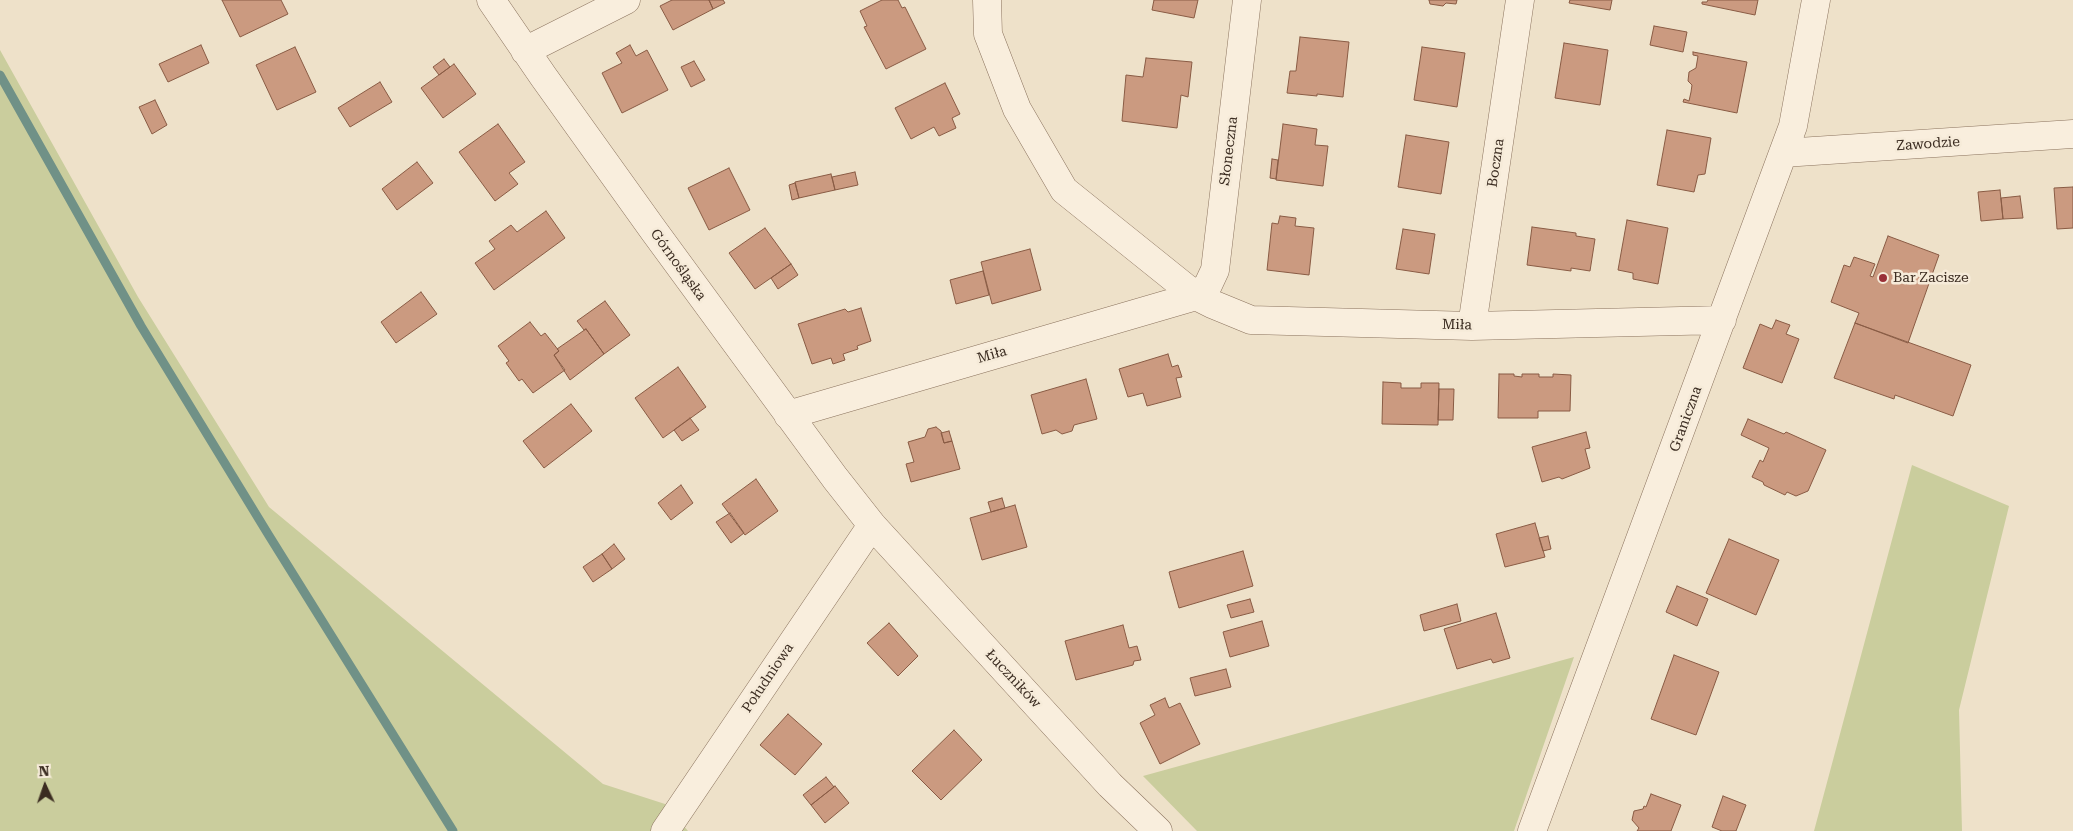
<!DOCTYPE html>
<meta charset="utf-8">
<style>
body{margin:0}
#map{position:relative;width:2073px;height:831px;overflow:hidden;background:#eee1c9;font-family:"Roboto Serif",serif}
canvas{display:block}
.north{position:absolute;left:20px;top:761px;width:50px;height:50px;-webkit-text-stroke:4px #f6ebd9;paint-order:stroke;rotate:357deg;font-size:14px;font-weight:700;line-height:20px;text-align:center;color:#3b2c21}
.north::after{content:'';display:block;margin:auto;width:18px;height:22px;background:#3b2c21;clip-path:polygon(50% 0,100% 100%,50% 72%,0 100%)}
</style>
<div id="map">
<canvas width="2073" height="831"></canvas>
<div class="north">N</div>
</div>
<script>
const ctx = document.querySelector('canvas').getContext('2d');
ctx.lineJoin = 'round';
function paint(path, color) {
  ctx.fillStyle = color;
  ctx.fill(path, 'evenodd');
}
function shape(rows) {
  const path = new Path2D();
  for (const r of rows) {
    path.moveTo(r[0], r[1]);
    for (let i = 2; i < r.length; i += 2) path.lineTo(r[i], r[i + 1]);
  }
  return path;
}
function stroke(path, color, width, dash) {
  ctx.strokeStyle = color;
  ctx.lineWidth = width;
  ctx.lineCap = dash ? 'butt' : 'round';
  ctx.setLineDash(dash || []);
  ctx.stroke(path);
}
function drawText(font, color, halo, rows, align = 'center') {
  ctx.font = font + ' "Roboto Serif",serif';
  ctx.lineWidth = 5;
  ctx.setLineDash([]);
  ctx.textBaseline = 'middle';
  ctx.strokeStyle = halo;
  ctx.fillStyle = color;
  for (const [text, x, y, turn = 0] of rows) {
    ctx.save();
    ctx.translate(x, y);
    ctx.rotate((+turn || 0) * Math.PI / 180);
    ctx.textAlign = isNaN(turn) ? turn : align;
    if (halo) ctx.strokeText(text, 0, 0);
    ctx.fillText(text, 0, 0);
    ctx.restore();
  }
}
const green = shape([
 [0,50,138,297,269,507,603,784,665,804,688,831,0,831],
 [1912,465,2009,506,1959,710,1962,831,1814,831],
 [1574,657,1514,831,1197,831,1143,776]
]);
const stream = shape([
 [0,75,141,326,268,534,453,831]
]);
const building = shape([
 [222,0,281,0,288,14,240,37,222,0],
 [672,0,709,0,713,9,673,30,660,6,672,0],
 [709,0,723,0,725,3,713,9,709,0],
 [882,0,898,0,902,8,905,7,926,49,886,69,864,27,867,26,860,11,882,0],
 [1154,0,1198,0,1194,18,1152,10,1154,0],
 [1429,0,1457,0,1456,4,1446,3,1443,6,1430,4,1429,0],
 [1570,0,1612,0,1610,10,1569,3,1570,0],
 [1708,0,1758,0,1755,15,1702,4,1702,2,1707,2,1708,0],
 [1654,26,1687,32,1683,52,1650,45,1654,26],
 [1300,37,1349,42,1343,97,1317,94,1317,96,1287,93,1290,71,1296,71,1300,37],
 [1564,43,1608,50,1600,105,1555,98,1564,43],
 [201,45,209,63,168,82,159,64,201,45],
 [630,45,636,56,647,50,668,90,622,113,602,73,622,63,616,53,630,45],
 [295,47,316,92,277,110,256,65,295,47],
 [1422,47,1465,53,1457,107,1414,100,1422,47],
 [1693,52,1747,62,1737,113,1683,102,1684,99,1689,101,1691,92,1692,85,1688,81,1689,72,1696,68,1698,56,1693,55,1693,52],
 [1146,58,1192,62,1188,97,1181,95,1177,128,1122,121,1126,75,1143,77,1146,58],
 [444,59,450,67,439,75,433,67,444,59],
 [694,61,705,80,691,87,681,67,694,61],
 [454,64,476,94,443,118,421,88,454,64],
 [380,82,392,102,350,127,338,108,380,82],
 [945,83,960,114,952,118,956,128,939,136,934,127,911,139,895,108,945,83],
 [155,100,167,125,152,134,139,107,155,100],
 [498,124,525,162,509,173,518,184,495,201,459,152,498,124],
 [1283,124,1317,129,1315,145,1328,146,1323,186,1276,180,1283,124],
 [1667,130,1711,138,1705,174,1698,175,1694,192,1657,185,1667,130],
 [1406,135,1449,142,1441,194,1398,187,1406,135],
 [1272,159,1278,160,1276,179,1270,178,1272,159],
 [417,162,433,183,397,210,382,189,417,162],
 [729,168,750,210,709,230,688,188,729,168],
 [855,172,858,185,835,190,832,177,855,172],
 [831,174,835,190,799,198,795,182,831,174],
 [795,183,799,198,792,200,789,185,795,183],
 [2073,187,2073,228,2057,229,2054,188,2073,187],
 [2000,190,2003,219,1981,221,1978,192,2000,190],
 [2020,196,2023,218,2003,219,2001,198,2020,196],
 [546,211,565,238,494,290,475,263,495,249,489,241,511,225,517,232,546,211],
 [1280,216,1296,218,1295,226,1314,228,1309,275,1267,270,1272,223,1278,224,1280,216],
 [1627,220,1668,228,1658,284,1633,279,1633,273,1618,270,1627,220],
 [1532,227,1576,233,1576,236,1595,239,1590,271,1571,268,1571,271,1527,265,1532,227],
 [765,228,791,264,755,289,729,253,765,228],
 [1403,229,1435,234,1429,274,1396,269,1403,229],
 [1888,236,1939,255,1908,343,1855,323,1859,313,1831,302,1844,265,1850,267,1854,257,1875,264,1870,276,1873,277,1888,236],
 [1030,249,1041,290,992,304,981,262,1030,249],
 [791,264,798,275,778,289,771,278,791,264],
 [983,271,989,295,956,304,950,280,983,271],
 [421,292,437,314,396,343,381,322,421,292],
 [605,301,630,335,604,354,586,329,584,330,577,321,605,301],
 [861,308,871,341,857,346,858,349,843,354,845,360,833,364,831,358,812,364,798,324,845,309,848,312,861,308],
 [1776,320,1790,325,1786,334,1799,339,1782,383,1743,368,1760,324,1772,329,1776,320],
 [530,322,541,336,545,333,559,351,554,355,565,370,533,393,522,379,519,381,506,363,509,361,498,346,530,322],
 [1855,323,1971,365,1953,416,1895,395,1894,399,1834,378,1855,323],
 [586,329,604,354,570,380,554,355,559,351,557,349,586,329],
 [1168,354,1172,367,1178,365,1182,377,1176,378,1181,397,1147,406,1143,393,1128,397,1119,369,1168,354],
 [678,367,706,407,663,438,635,398,678,367],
 [1499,374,1514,374,1514,376,1522,377,1522,374,1539,374,1539,377,1553,377,1553,374,1571,375,1570,411,1538,411,1538,418,1498,418,1499,374],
 [1086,379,1097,419,1074,425,1072,431,1062,434,1056,430,1042,434,1031,395,1086,379],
 [1383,382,1401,383,1401,388,1421,388,1421,383,1439,383,1438,425,1382,424,1383,382],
 [1439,389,1454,389,1453,420,1438,420,1439,389],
 [571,404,592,431,544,468,523,441,571,404],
 [690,418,699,430,682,441,674,430,690,418],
 [1748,419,1784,434,1786,432,1826,450,1808,491,1796,496,1787,492,1785,495,1764,485,1763,482,1752,477,1760,460,1763,462,1769,448,1741,435,1748,419],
 [936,427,941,431,944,443,952,441,960,469,911,482,906,464,914,462,908,442,925,437,928,429,936,427],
 [949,431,952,441,944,443,941,433,949,431],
 [1586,432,1590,448,1585,449,1590,468,1562,479,1559,477,1542,482,1532,447,1586,432],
 [756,479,778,511,745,535,722,504,756,479],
 [681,485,693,503,671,520,658,503,681,485],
 [1002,498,1005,508,991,512,988,502,1002,498],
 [1015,505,1027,547,982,560,970,518,1015,505],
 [730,513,744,533,731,543,716,522,730,513],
 [1535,523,1545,557,1505,567,1496,534,1535,523],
 [1548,536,1551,549,1543,551,1539,538,1548,536],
 [1729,539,1779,560,1756,615,1706,593,1729,539],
 [614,544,625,559,612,569,602,554,614,544],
 [1243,551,1253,586,1179,608,1169,572,1243,551],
 [602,554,612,569,593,582,583,567,602,554],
 [1677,586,1708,599,1697,626,1666,612,1677,586],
 [1250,599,1254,612,1231,618,1227,605,1250,599],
 [1457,604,1461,621,1424,631,1420,615,1457,604],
 [1496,613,1510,658,1493,663,1491,659,1457,669,1444,629,1496,613],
 [1262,621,1269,646,1230,657,1223,632,1262,621],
 [889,623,918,656,898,676,867,643,889,623],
 [1123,625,1129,648,1137,646,1141,660,1134,661,1133,665,1076,680,1065,641,1123,625],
 [1674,655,1719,672,1696,735,1651,719,1674,655],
 [1226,669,1231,687,1195,696,1190,678,1226,669],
 [1165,698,1169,708,1180,703,1200,744,1160,764,1140,723,1155,715,1150,705,1165,698],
 [788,714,822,744,795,775,760,745,788,714],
 [954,730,982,760,941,800,912,771,954,730],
 [826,777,834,787,811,805,803,795,826,777],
 [835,786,849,803,825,823,811,805,835,786],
 [1651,794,1681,805,1671,831,1637,831,1639,828,1632,820,1634,811,1643,809,1644,806,1646,807,1651,794],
 [1723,796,1746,805,1736,831,1722,831,1712,827,1723,796]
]);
const street = shape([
 [491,0,543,76,654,231,835,478,872,525,1110,785,1158,831],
 [987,0,988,34,1017,109,1064,190,1196,296,1212,304,1251,320,1472,326,1722,320],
 [525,51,626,0],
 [1783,153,2073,134],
 [1472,326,1520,0],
 [788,415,1196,296,1208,285,1215,270,1247,0],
 [665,831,872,525],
 [1532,831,1793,126,1816,0]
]);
const markers = [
 [1883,278,5,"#992f37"]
];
const streetNames = [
 ["Zawodzie",1928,144,-4],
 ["Słoneczna",1229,151,-83],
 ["Boczna",1496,163,-82],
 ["Górnośląska",678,265,54],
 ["Miła",1457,325,1],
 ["Miła",992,355,-16],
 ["Graniczna",1686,419,-70],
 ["Południowa",768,678,-56],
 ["Łuczników",1013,679,47]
];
const poiNames = [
 ["Bar Zacisze",1893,278]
];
paint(green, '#cacd9d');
stroke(stream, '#709187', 9);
paint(building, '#cb9a80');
stroke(building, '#895b44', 1);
stroke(street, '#8b735e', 29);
stroke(street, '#f9eedd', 28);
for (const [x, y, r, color] of markers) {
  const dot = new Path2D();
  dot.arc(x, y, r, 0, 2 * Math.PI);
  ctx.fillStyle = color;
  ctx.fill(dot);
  stroke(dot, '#f6ebd9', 2);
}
drawText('14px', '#3b2c21', '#f6ebd9', streetNames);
drawText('14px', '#3b2c21', '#f6ebd9', poiNames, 'left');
</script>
